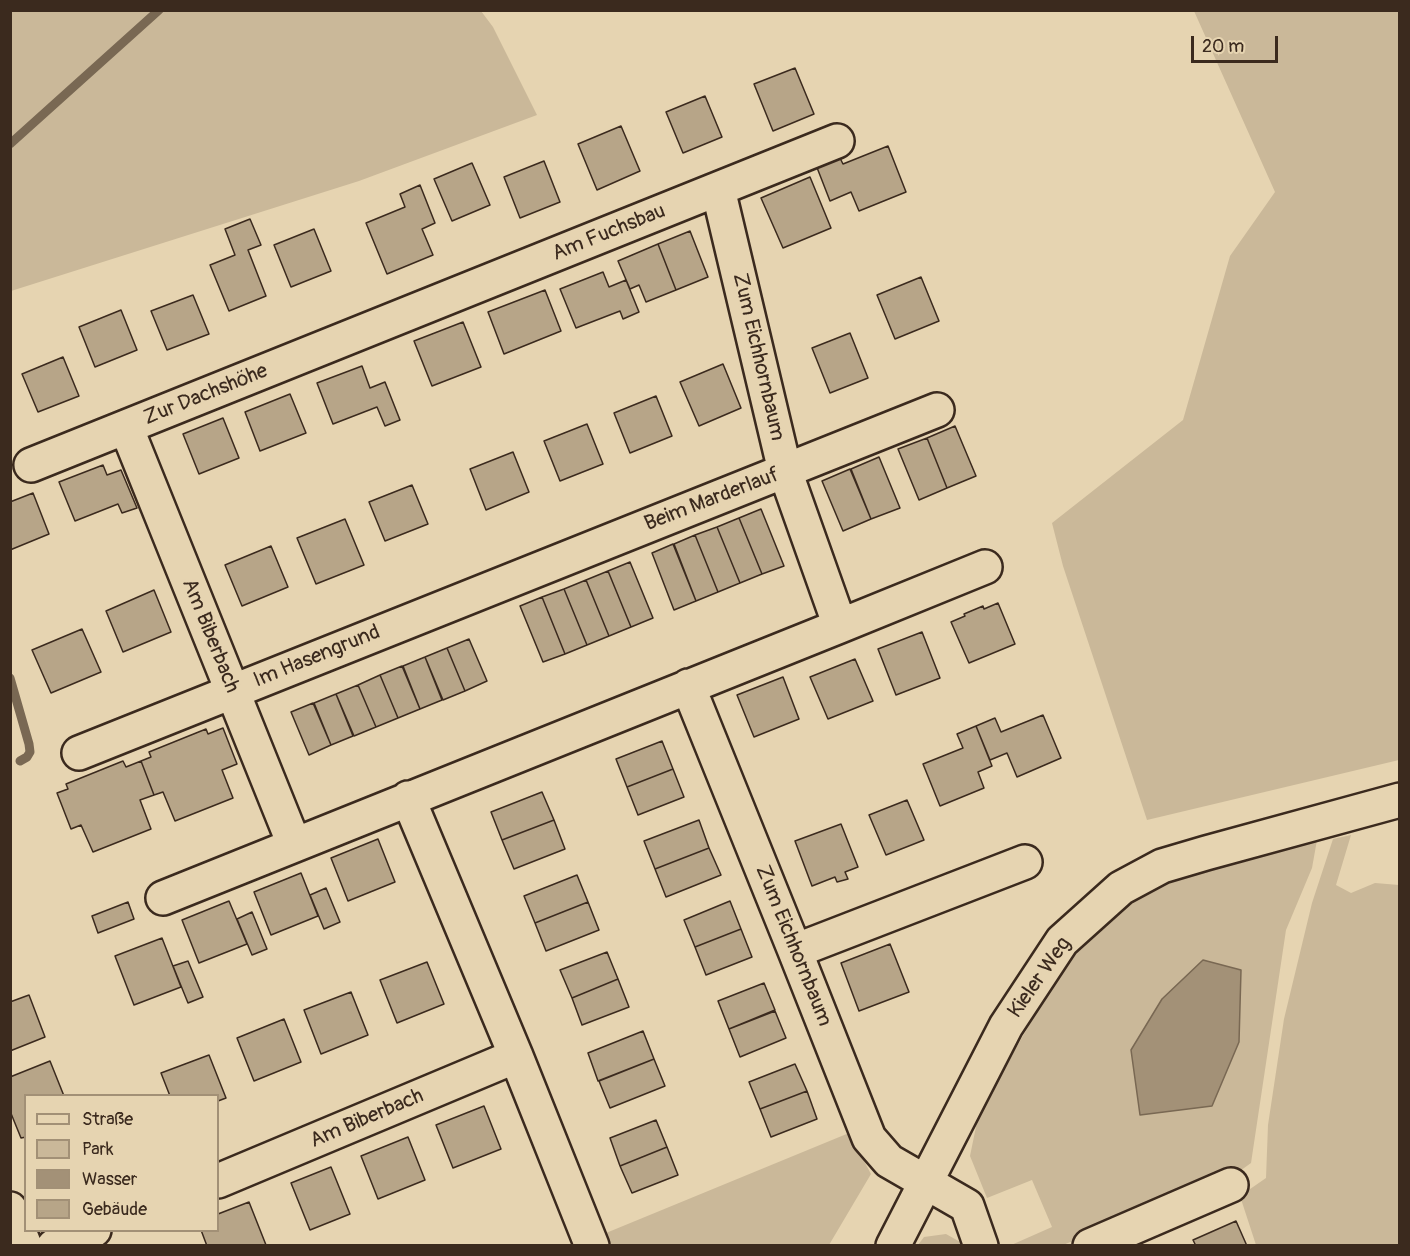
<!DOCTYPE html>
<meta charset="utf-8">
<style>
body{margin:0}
#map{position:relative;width:1410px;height:1256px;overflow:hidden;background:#e6d4b1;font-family:Pangolin,sans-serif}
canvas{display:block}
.frame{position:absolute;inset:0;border:12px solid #3b2a1e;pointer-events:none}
.legend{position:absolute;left:24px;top:1094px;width:195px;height:138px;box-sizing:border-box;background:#e6d4b1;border:2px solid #a29076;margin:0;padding:8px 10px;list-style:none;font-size:18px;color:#3b2a1e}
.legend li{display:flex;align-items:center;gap:12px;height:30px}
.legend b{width:30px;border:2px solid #a29076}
.scale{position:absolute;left:1191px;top:36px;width:87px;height:27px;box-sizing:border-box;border:3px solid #3b2a1e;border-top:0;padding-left:8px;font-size:18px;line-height:21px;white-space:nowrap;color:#3b2a1e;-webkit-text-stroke:4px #e6d4b1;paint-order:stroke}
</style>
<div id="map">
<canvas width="1410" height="1256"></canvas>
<div class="frame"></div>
<ul class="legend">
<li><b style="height:8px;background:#e6d4b1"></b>Straße</li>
<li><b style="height:16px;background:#cab899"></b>Park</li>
<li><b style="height:16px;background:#a39177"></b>Wasser</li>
<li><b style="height:16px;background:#b7a588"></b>Gebäude</li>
</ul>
<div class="scale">20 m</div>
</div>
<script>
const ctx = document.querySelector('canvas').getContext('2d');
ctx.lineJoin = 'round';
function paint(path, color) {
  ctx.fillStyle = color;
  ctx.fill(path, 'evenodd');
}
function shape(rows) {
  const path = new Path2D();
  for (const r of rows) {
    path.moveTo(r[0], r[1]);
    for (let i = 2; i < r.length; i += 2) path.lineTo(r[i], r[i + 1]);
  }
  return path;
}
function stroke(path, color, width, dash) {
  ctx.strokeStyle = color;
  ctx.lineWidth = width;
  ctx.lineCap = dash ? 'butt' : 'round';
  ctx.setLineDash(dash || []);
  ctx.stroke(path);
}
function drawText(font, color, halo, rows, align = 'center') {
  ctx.font = font + ' Pangolin,sans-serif';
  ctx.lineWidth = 6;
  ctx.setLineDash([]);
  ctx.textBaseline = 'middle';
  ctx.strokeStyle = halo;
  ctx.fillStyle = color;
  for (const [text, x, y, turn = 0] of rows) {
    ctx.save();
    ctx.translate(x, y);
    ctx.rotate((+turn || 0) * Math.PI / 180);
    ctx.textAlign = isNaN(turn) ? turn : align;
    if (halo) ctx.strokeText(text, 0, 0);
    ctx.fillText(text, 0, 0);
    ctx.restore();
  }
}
const green = shape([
 [11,10,481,11,493,27,537,115,359,181,11,291],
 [1194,11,1399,11,1399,760,1147,820,1063,566,1052,523,1183,420,1230,256,1275,192],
 [1351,835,1336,885,1351,893,1375,883,1399,885,1399,1245,1256,1245,1240,1196,1266,1178,1268,1125,1284,1019,1312,903,1333,839],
 [1317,840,1312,868,1286,930,1251,1163,1233,1176,1063,1245,1009,1246,1052,1227,1032,1180,987,1198,970,1156,979,1112,1072,951,1113,907,1160,879,1241,853],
 [849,1133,871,1174,829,1245,610,1245,606,1233],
 [946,1234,962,1243,963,1245,918,1245,924,1237]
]);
const water = shape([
 [1203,960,1241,970,1239,1042,1212,1106,1140,1115,1131,1050,1162,999,1203,960]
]);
const stream = shape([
 [10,144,159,10],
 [10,678,29,744,30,752,27,757,20,761]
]);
const building = shape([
 [795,68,814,114,773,131,754,84,795,68],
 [705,96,722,137,683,153,666,112,705,96],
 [621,126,640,171,597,190,578,144,621,126],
 [888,146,906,192,859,211,851,192,830,201,816,165,839,156,843,164,888,146],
 [544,161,560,202,520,218,504,177,544,161],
 [472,163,490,205,452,221,434,179,472,163],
 [810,177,831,228,783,248,761,198,810,177],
 [420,185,435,223,422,229,433,255,387,274,366,223,405,207,400,194,420,185],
 [250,219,261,245,248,250,266,296,229,311,210,265,235,255,225,229,250,219],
 [314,229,331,271,291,287,274,245,314,229],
 [690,231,708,277,676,290,658,244,690,231],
 [658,244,676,290,646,302,639,285,630,289,618,261,658,244],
 [603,272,609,287,626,280,639,312,623,319,620,311,576,328,560,289,603,272],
 [921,277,939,321,895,339,877,295,921,277],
 [545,290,561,331,504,354,488,312,545,290],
 [193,295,209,334,167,350,151,311,193,295],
 [121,310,137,350,95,367,79,327,121,310],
 [463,322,481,367,432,386,414,341,463,322],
 [850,333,868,378,830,393,812,348,850,333],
 [63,357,79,396,38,412,22,374,63,357],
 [723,364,741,408,699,426,680,382,723,364],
 [362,366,370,388,385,382,400,420,385,426,377,407,333,424,317,383,362,366],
 [290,394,306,433,260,451,245,412,290,394],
 [656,396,672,436,630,453,614,413,656,396],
 [223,418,239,458,199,474,183,434,223,418],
 [587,424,603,464,560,481,544,441,587,424],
 [955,426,976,476,947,488,927,438,955,426],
 [927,438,947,488,919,500,898,449,927,438],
 [513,452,529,492,486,510,470,469,513,452],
 [879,457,900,508,871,519,851,469,879,457],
 [103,465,107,475,121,470,137,508,122,513,118,504,75,521,59,482,103,465],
 [850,469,871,519,843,531,822,481,850,469],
 [412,485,428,524,385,541,369,502,412,485],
 [33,493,49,534,10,550,10,502,33,493],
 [761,509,784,566,762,574,739,518,761,509],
 [739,518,762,574,740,583,717,527,739,518],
 [345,519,364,565,316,584,297,538,345,519],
 [717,527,740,583,718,592,695,535,717,527],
 [695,535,718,592,696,601,674,544,695,535],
 [673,544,696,601,674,610,652,553,673,544],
 [271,546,288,587,242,606,225,565,271,546],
 [630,562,653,618,631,627,608,571,630,562],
 [608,571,631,627,609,636,586,580,608,571],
 [586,580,609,636,587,645,564,589,586,580],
 [564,589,587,645,565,654,542,597,564,589],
 [154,590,171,632,123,652,106,611,154,590],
 [542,597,565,654,543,662,520,606,542,597],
 [998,603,1015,644,969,663,951,622,965,616,964,614,983,606,984,609,998,603],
 [82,629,101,672,51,693,32,650,82,629],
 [922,632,940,678,896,695,878,649,922,632],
 [469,639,487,681,465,691,447,648,469,639],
 [447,648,465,691,443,700,425,657,447,648],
 [425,657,442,700,420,709,403,666,425,657],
 [855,659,873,701,828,719,810,677,855,659],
 [402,666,420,709,398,718,380,675,402,666],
 [380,675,398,718,376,727,358,685,380,675],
 [783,677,799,719,754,737,737,695,783,677],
 [358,685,376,727,354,736,336,694,358,685],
 [336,694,353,736,331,745,314,703,336,694],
 [313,703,331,745,309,755,291,712,313,703],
 [1043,715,1061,758,1017,777,1007,753,990,760,976,726,995,718,1001,732,1043,715],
 [976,726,992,766,978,772,984,788,940,806,923,764,963,748,957,734,976,726],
 [223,728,237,764,222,770,233,798,175,821,163,792,154,795,141,761,151,757,149,752,206,729,208,734,223,728],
 [662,741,673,769,627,787,616,759,662,741],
 [123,761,126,767,141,761,154,795,140,800,151,829,93,852,81,825,71,829,57,793,68,789,66,784,123,761],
 [673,769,684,797,638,815,627,787,673,769],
 [542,792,554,820,502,840,491,812,542,792],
 [907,800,924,840,886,855,869,815,907,800],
 [554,820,565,849,514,869,502,840,554,820],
 [699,820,709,848,655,869,644,841,699,820],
 [841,824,858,867,845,872,848,879,837,882,835,877,812,886,795,841,841,824],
 [378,839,395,882,348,901,331,858,378,839],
 [709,848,721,875,666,897,655,869,709,848],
 [301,873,318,916,271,935,254,892,301,873],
 [577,875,588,902,535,923,524,896,577,875],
 [326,888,340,922,324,929,310,895,326,888],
 [229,901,247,944,199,963,182,920,229,901],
 [730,901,741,929,695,947,684,920,730,901],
 [128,902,134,919,98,933,92,916,128,902],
 [588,902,599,930,546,951,535,923,588,902],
 [252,912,267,949,252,955,237,919,252,912],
 [741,929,752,957,706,975,695,947,741,929],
 [162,938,181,987,134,1005,115,956,162,938],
 [890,944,909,992,859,1011,841,963,890,944],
 [607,952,618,979,572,998,560,970,607,952],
 [188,961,203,997,188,1003,173,966,188,961],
 [427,962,444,1004,397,1023,380,980,427,962],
 [618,979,629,1007,582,1025,572,998,618,979],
 [764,983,775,1010,729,1029,718,1001,764,983],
 [351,992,368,1035,321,1054,304,1010,351,992],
 [29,995,45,1037,10,1051,10,1002,29,995],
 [775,1011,786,1038,740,1057,729,1029,775,1011],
 [284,1019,301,1062,254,1081,237,1038,284,1019],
 [643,1031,654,1059,598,1081,588,1053,643,1031],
 [209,1055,226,1098,218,1101,218,1096,170,1096,161,1073,209,1055],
 [654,1059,665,1086,610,1108,599,1081,654,1059],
 [50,1061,64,1096,26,1096,26,1137,21,1138,10,1111,10,1077,50,1061],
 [795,1064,807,1091,760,1109,749,1082,795,1064],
 [807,1091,817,1119,771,1137,760,1109,807,1091],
 [484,1106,501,1149,453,1168,436,1125,484,1106],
 [656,1120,667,1147,620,1166,610,1138,656,1120],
 [408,1137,425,1180,378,1199,361,1156,408,1137],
 [667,1147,678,1175,632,1193,620,1166,667,1147],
 [331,1167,350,1214,310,1230,291,1183,331,1167],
 [249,1202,266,1245,207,1246,201,1230,218,1230,218,1214,249,1202],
 [1236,1221,1247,1246,1196,1246,1193,1240,1236,1221]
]);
const minor = shape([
 [718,189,785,471,840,626],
 [126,427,294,844],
 [31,465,837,141],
 [688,686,795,951,869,1138,889,1161,967,1206,981,1246],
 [79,753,937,410],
 [408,798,516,1056,592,1246],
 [163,898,840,626,985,567],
 [795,951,1025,862],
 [218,1181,516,1056],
 [10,1209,25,1246],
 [54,1246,94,1230],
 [893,1246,1006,1026,1062,941,1121,888,1162,866,1206,853,1400,800],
 [1090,1246,1231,1185]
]);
const streetNames = [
 ["Am Fuchsbau",609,233,-22],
 ["Zum Eichhornbaum",758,357,77],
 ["Zur Dachshöhe",206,395,-22],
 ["Beim Marderlauf",712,500,-21],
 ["Am Biberbach",210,636,68],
 ["Im Hasengrund",317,657,-22],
 ["Zum Eichhornbaum",793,946,68],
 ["Kieler Weg",1040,978,-55],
 ["Am Biberbach",367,1119,-23]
];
paint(green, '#cab899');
paint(water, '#a39177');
stroke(water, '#796853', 1.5);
stroke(stream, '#796853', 9);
paint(building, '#b7a588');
stroke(building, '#3b2a1e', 1.5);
stroke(minor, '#3b2a1e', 38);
stroke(minor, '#e6d4b1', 33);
drawText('21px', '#3b2a1e', '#e6d4b1', streetNames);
</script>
